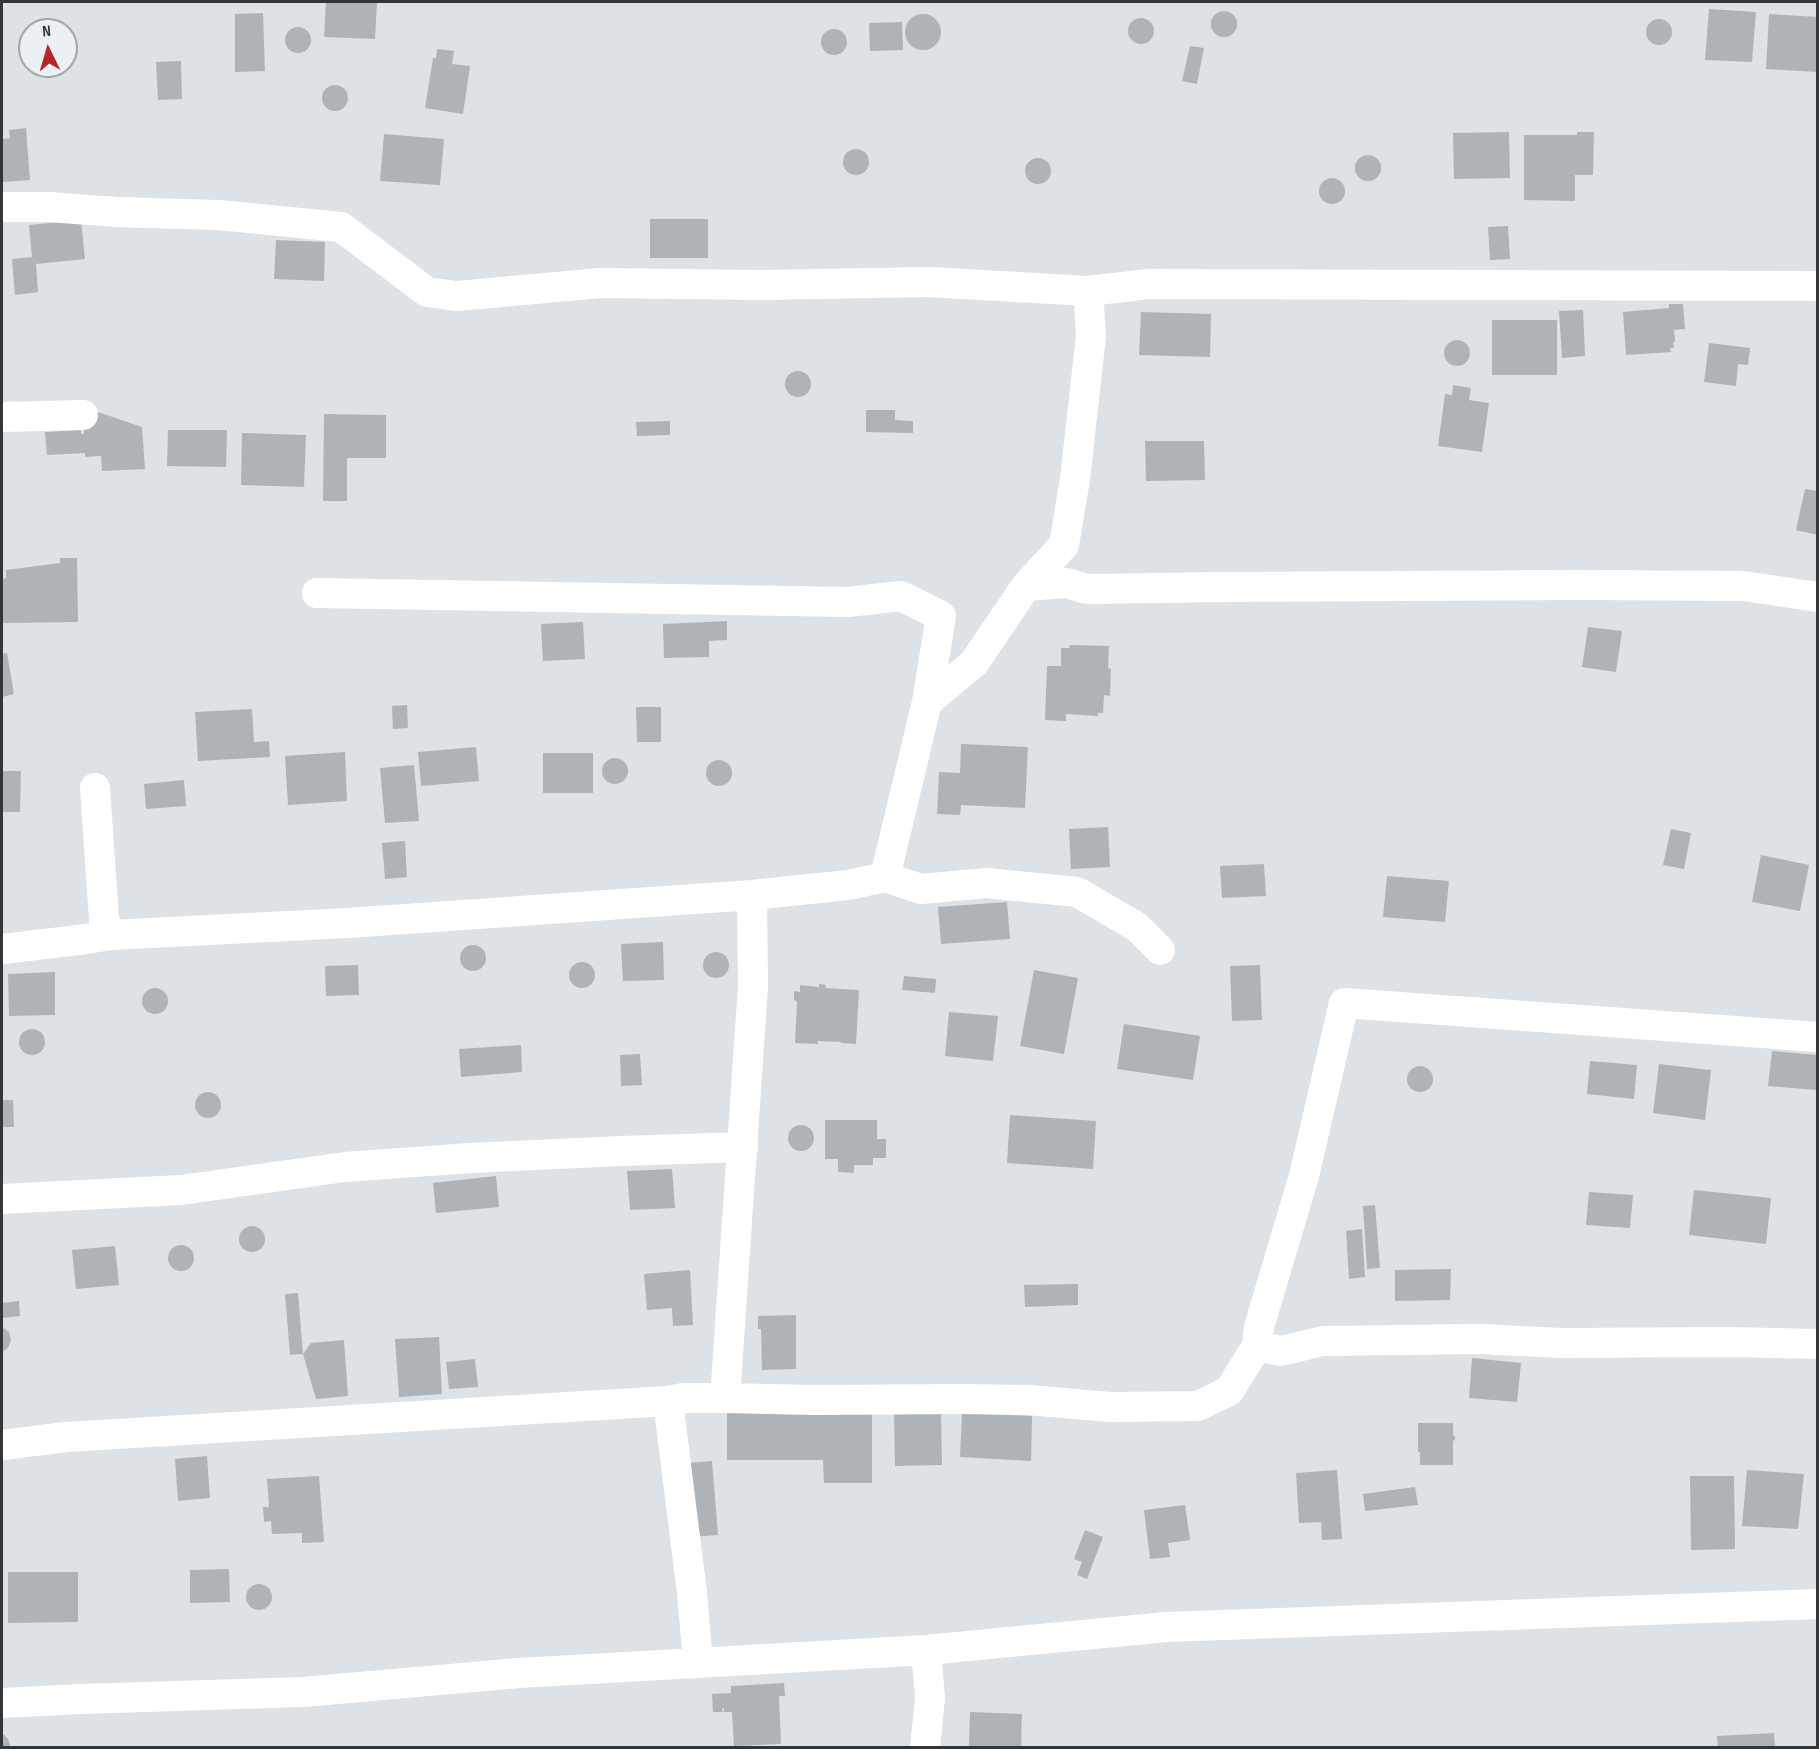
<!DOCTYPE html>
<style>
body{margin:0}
#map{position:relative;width:1819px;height:1749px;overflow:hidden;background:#dde2e6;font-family:"Sofia Sans Condensed",sans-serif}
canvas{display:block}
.frame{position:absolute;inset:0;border:3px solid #333536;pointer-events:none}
.north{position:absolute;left:18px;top:18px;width:60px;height:60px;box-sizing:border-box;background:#eaf0f4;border:2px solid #a1a5a8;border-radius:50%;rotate:355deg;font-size:16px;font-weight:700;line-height:24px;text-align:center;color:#333536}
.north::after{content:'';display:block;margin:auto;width:21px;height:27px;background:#b7272a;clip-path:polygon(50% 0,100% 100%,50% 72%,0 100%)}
</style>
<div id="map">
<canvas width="1819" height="1749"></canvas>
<div class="frame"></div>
<div class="north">N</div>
</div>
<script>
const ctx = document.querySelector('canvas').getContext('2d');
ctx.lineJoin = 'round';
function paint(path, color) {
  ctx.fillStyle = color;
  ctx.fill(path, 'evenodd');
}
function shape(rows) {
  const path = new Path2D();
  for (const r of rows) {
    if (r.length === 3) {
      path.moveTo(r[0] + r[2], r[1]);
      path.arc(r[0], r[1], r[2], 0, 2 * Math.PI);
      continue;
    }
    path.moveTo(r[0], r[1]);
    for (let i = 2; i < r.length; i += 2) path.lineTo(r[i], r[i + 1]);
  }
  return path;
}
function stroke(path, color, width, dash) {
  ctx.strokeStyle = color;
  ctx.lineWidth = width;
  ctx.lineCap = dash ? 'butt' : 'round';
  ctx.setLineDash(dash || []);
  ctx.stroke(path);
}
const building = shape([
 [326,2,377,2,375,39,324,37],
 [1709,9,1756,12,1752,62,1705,60],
 [1224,24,13],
 [263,13,265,71,235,72,235,14],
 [1769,14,1818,17,1818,72,1766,69],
 [923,32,18],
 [1141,31,13],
 [1659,32,13],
 [902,22,903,50,870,51,869,23],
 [298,40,13],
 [834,42,13],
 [1190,46,1204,48,1197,84,1182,81],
 [437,49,454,51,452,64,470,66,463,114,425,108,433,58,436,58],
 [181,61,182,99,158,100,156,62],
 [335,98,13],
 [26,128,30,180,2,182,2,139,10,138,9,130],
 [1509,132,1510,178,1454,179,1453,133],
 [1577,132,1594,132,1593,175,1575,175,1575,201,1524,200,1524,135,1577,135],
 [384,134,444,139,440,185,380,181],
 [856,162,13],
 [1368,168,13],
 [1038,171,13],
 [1332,191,13],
 [650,219,708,219,708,258,650,258],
 [81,220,85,259,36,264,38,292,15,295,12,259,32,257,29,225],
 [1508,226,1510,259,1490,260,1488,227],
 [276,240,325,242,324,281,274,279],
 [1669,304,1683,304,1685,329,1674,330,1675,342,1673,342,1674,348,1670,348,1671,352,1626,355,1623,312,1669,308],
 [1583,310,1585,356,1562,358,1559,311],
 [1141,312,1211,314,1210,357,1139,355],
 [1492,320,1557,320,1557,375,1492,375],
 [1457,353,13],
 [1709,343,1750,348,1748,365,1738,364,1736,386,1704,382],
 [798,384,13],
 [1453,385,1471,388,1469,400,1489,403,1482,452,1438,446,1445,394,1452,395],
 [866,410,895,410,895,420,913,421,913,433,866,432],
 [98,412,142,427,145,469,102,471,101,456,85,457,85,453,47,455,45,432,81,430,81,434,84,434,84,430],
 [324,414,386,415,386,458,347,458,347,501,323,501],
 [670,421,670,435,637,436,636,422],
 [168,430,227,430,226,467,167,466],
 [242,433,306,435,304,487,241,485],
 [1145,441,1204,441,1205,480,1146,481],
 [1805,489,1818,491,1818,535,1796,530],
 [60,558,77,558,78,622,2,623,2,579,6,578,6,570,60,563],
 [727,621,727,640,709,641,709,657,664,658,663,624],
 [583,622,585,659,543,661,541,624],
 [1588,627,1622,631,1616,672,1582,667],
 [1070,645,1109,646,1108,668,1111,669,1110,696,1104,695,1103,713,1098,713,1098,716,1066,714,1066,721,1045,720,1047,666,1061,666,1061,648,1069,648],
 [7,653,14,694,2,697,2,654],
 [407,705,408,728,393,729,392,706],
 [636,707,661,707,661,742,637,742],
 [252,709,254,742,269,741,270,757,198,761,195,712],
 [961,744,1028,747,1025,808,961,805,960,815,937,814,939,772,960,773],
 [476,747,479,781,421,786,418,752],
 [345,752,347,801,288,805,285,756],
 [543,753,593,753,593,793,543,793],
 [615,771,13],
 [719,773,13],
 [414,765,419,821,385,823,380,768],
 [2,771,21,771,20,812,2,812],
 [184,780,186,806,146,809,144,784],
 [1108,827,1110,867,1071,869,1069,829],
 [1671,829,1691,833,1684,869,1663,865],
 [405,841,407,877,385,879,382,843],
 [1761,855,1809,865,1800,911,1752,902],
 [1264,864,1266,896,1222,898,1220,866],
 [1387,876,1449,881,1445,922,1383,917],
 [1007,902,1010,939,941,944,938,907],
 [663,942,664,980,623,981,621,944],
 [473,958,13],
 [716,965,13],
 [582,975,13],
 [358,965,359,995,326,996,325,966],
 [1260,965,1262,1020,1232,1021,1230,966],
 [1034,970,1078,978,1064,1054,1020,1046],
 [55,972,55,1015,9,1016,8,974],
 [904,976,936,979,935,993,902,990],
 [819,984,826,985,825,988,859,990,856,1044,841,1043,841,1042,818,1041,818,1044,795,1043,797,1001,794,1000,794,991,800,992,800,985,819,987],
 [155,1001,13],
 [949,1012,998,1016,993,1061,945,1056],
 [1124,1024,1200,1036,1193,1080,1117,1069],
 [32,1042,13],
 [521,1045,522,1072,461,1077,459,1049],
 [1772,1051,1818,1055,1816,1090,1768,1086],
 [640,1054,642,1085,621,1086,620,1055],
 [1590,1061,1637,1065,1634,1099,1587,1094],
 [1659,1064,1711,1070,1705,1120,1653,1113],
 [1420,1079,13],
 [208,1105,13],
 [2,1100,13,1100,14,1127,2,1127],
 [1010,1115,1096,1121,1093,1169,1007,1163],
 [825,1120,877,1120,877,1139,886,1139,886,1158,873,1158,873,1165,854,1165,854,1173,838,1172,838,1159,825,1159],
 [801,1138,13],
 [672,1169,675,1208,630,1210,627,1171],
 [496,1176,499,1207,436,1213,433,1183],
 [1694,1190,1771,1198,1766,1244,1689,1235],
 [1589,1192,1633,1195,1630,1228,1586,1225],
 [1375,1205,1380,1268,1367,1269,1363,1206],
 [252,1239,13],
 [1362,1229,1365,1277,1349,1279,1346,1231],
 [181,1258,13],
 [115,1246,119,1285,76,1289,72,1250],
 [1451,1269,1450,1300,1395,1301,1395,1270],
 [690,1270,693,1325,673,1326,672,1308,647,1310,644,1274],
 [1078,1284,1078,1305,1025,1307,1024,1285],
 [298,1293,303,1354,311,1343,344,1340,348,1396,316,1399,303,1354,290,1355,285,1294],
 [19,1301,20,1316,2,1318,2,1303],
 [796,1315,796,1369,762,1370,761,1329,758,1329,758,1316],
 [2,1327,9,1332,11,1340,8,1348,2,1352],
 [439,1337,442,1394,399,1397,395,1339],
 [1472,1358,1521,1363,1517,1402,1469,1398],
 [475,1359,478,1387,449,1389,446,1362],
 [872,1408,872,1483,824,1483,823,1460,727,1460,727,1409],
 [941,1412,942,1465,895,1466,894,1413],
 [962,1413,1032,1416,1031,1461,960,1457],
 [1418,1423,1453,1423,1453,1436,1455,1436,1455,1440,1453,1441,1453,1465,1420,1465,1420,1452,1418,1452],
 [207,1456,210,1498,178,1501,175,1459],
 [712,1461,718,1535,692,1537,686,1463],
 [1337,1470,1342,1539,1322,1540,1321,1522,1299,1523,1296,1473],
 [1747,1470,1804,1474,1798,1529,1742,1526],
 [319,1476,324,1542,302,1543,302,1533,272,1534,271,1521,264,1522,263,1507,269,1507,267,1479],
 [1690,1476,1734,1476,1735,1549,1691,1550],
 [1415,1487,1418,1505,1365,1511,1363,1494],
 [1185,1505,1190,1540,1168,1543,1170,1557,1150,1559,1144,1510],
 [1085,1530,1103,1537,1087,1579,1077,1575,1082,1562,1074,1559],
 [229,1569,230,1602,190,1603,190,1570],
 [8,1572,78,1572,78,1622,8,1623],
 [259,1597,13],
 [784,1683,785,1696,779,1696,781,1744,734,1746,732,1712,724,1712,724,1708,722,1708,723,1712,713,1712,712,1694,731,1693,731,1686],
 [970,1712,1022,1714,1021,1748,969,1748],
 [2,1733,8,1739,11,1748,2,1748],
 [1774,1733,1775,1748,1718,1748,1717,1736]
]);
const street = shape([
 [2,207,49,207,117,212,219,215,341,227,427,292,457,296,600,283,761,285,929,282,1088,291,1149,284,1818,286],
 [2,417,83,415],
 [1026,586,1067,583,1086,589,1227,587,1581,585,1743,586,1818,597],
 [317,593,848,602,901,596,941,616,927,702,885,877],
 [927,702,974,663,1026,586,1064,545,1075,479,1091,336,1088,291],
 [95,788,104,919,110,935],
 [2,949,87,939,110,935,348,923,752,895,848,885,885,877,921,889,987,883,1077,892,1137,927,1160,950],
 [1818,1037,1344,1003,1304,1176,1259,1327,1257,1346,1281,1351,1323,1341,1479,1339,1562,1343,1729,1342,1818,1344],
 [2,1199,181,1190,345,1167,470,1158,622,1151,743,1147],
 [725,1398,813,1400,962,1399,1028,1400,1110,1407,1198,1406,1229,1391,1257,1346],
 [668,1401,692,1593,698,1662],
 [2,1445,66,1437,668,1401,683,1398,725,1398,753,986,752,895],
 [2,1703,81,1699,303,1692,519,1673,926,1650,1166,1627,1818,1604],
 [925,1748,930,1698,926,1650]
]);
paint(building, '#adb3b7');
stroke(street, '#fff', 30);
</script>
